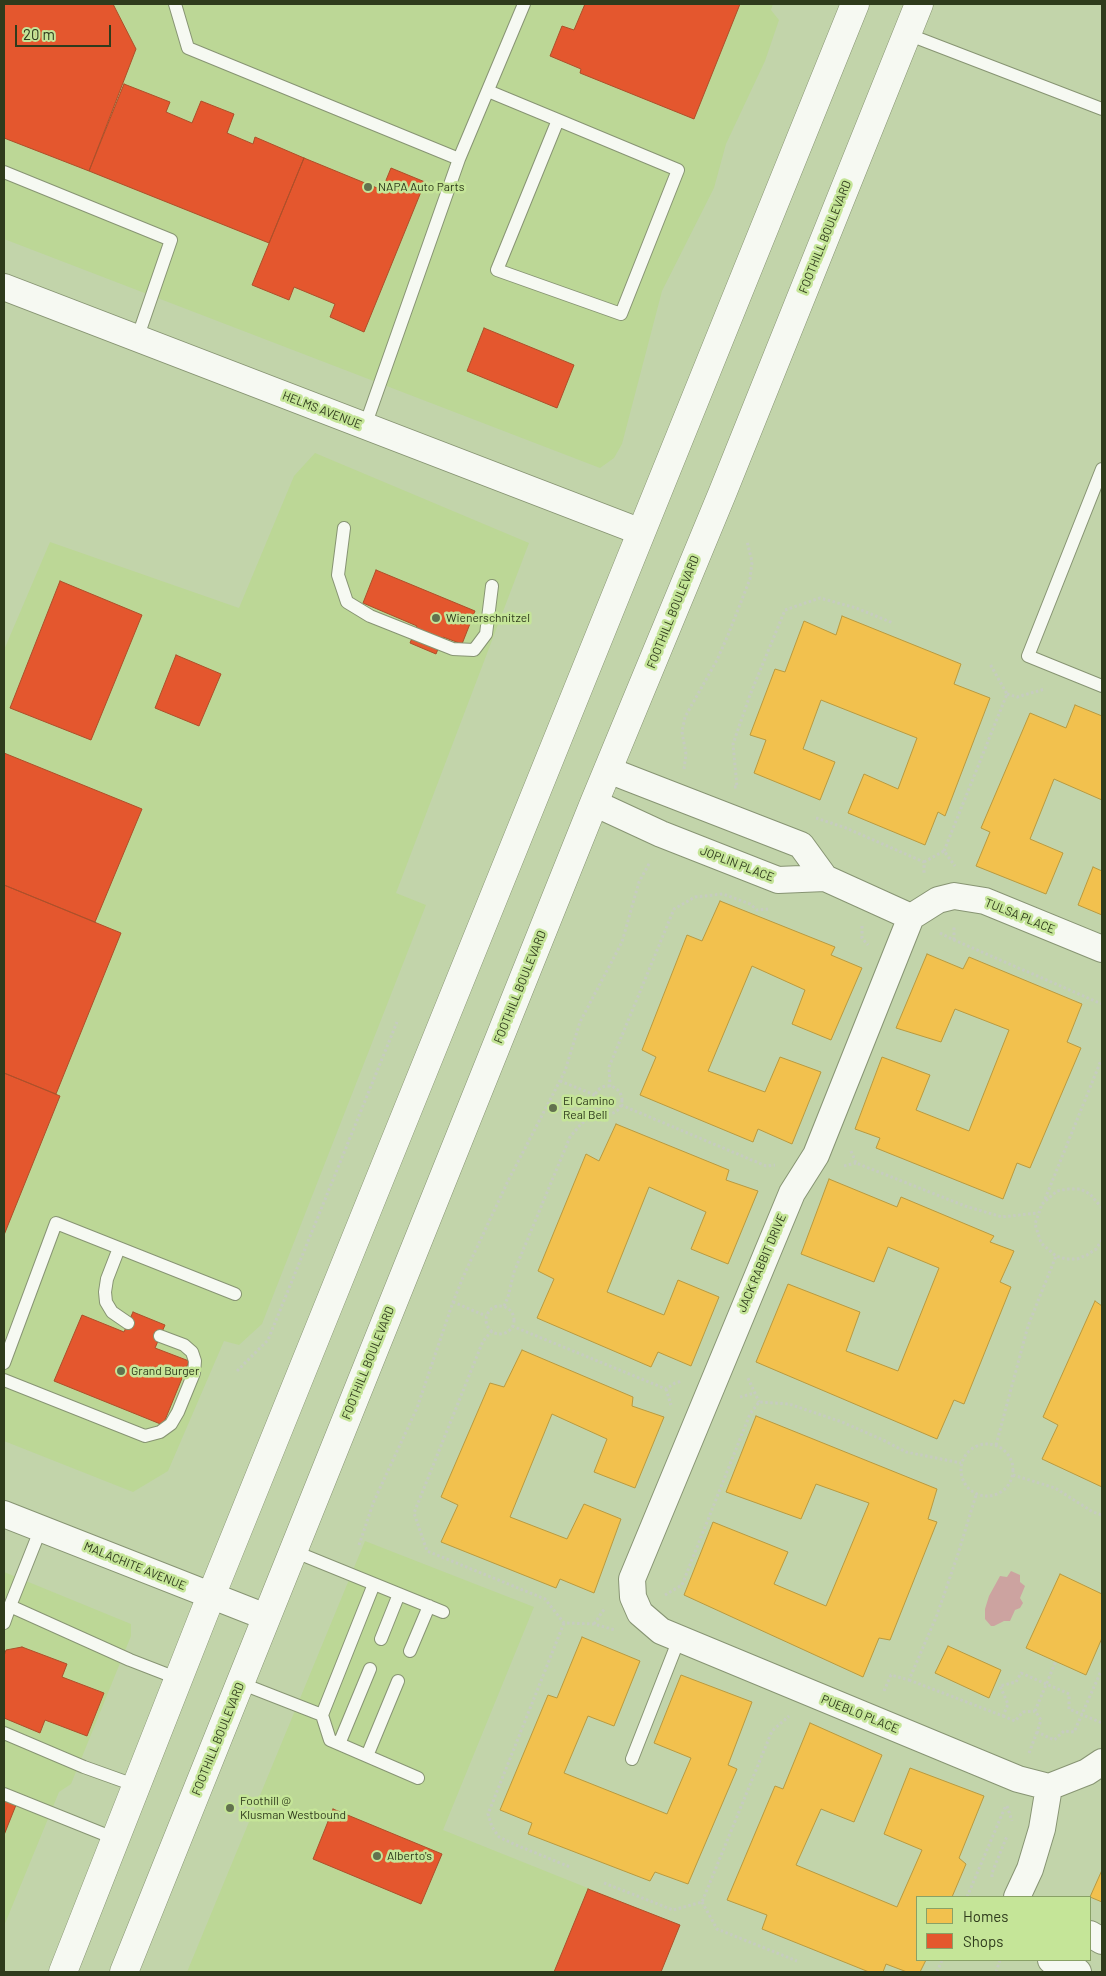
<!DOCTYPE html>
<style>
body{margin:0}
#map{position:relative;width:1106px;height:1976px;overflow:hidden;background:#c2d4aa;font-family:Barlow,sans-serif}
canvas{display:block}
.frame{position:absolute;inset:0;border:5px solid #2f3b1c;pointer-events:none}
.legend{position:absolute;left:916px;top:1896px;width:175px;height:65px;box-sizing:border-box;background:#c5e598;border:1px solid #89a166;margin:0;padding:6px 9px;list-style:none;font-size:15px;color:#2f3b1c}
.legend li{display:flex;align-items:center;gap:10px;height:25px}
.legend b{width:25px;border:1px solid #89a166}
.scale{position:absolute;left:15px;top:25px;width:96px;height:22px;box-sizing:border-box;border:2px solid #2f3b1c;border-top:0;padding-left:6px;font-size:15px;line-height:18px;white-space:nowrap;color:#2f3b1c;-webkit-text-stroke:4px #c5e598;paint-order:stroke}
</style>
<div id="map">
<canvas width="1106" height="1976"></canvas>
<div class="frame"></div>
<ul class="legend">
<li><b style="height:14px;background:#f2c14e"></b>Homes</li>
<li><b style="height:14px;background:#e4572e"></b>Shops</li>
</ul>
<div class="scale">20 m</div>
</div>
<script>
const ctx = document.querySelector('canvas').getContext('2d');
ctx.lineJoin = 'round';
function paint(path, color) {
  ctx.fillStyle = color;
  ctx.fill(path, 'evenodd');
}
function shape(rows) {
  const path = new Path2D();
  for (const r of rows) {
    if (r.length === 3) {
      path.moveTo(r[0] + r[2], r[1]);
      path.arc(r[0], r[1], r[2], 0, 2 * Math.PI);
      continue;
    }
    path.moveTo(r[0], r[1]);
    for (let i = 2; i < r.length; i += 2) path.lineTo(r[i], r[i + 1]);
  }
  return path;
}
function stroke(path, color, width, dash) {
  ctx.strokeStyle = color;
  ctx.lineWidth = width;
  ctx.lineCap = dash ? 'butt' : 'round';
  ctx.setLineDash(dash || []);
  ctx.stroke(path);
}
function drawText(font, color, halo, rows, align = 'center') {
  ctx.font = font + ' Barlow,sans-serif';
  ctx.lineWidth = 5;
  ctx.setLineDash([]);
  ctx.textBaseline = 'middle';
  ctx.strokeStyle = halo;
  ctx.fillStyle = color;
  for (const [text, x, y, turn = 0] of rows) {
    ctx.save();
    ctx.translate(x, y);
    ctx.rotate((+turn || 0) * Math.PI / 180);
    ctx.textAlign = isNaN(turn) ? turn : align;
    if (halo) ctx.strokeText(text, 0, 0);
    ctx.fillText(text, 0, 0);
    ctx.restore();
  }
}
const built = shape([
 [4,4,773,4,771,10,779,20,765,61,726,144,714,188,662,291,622,444,614,458,600,468,4,239],
 [315,453,529,543,396,893,426,905,262,1324,239,1345,224,1341,168,1471,133,1492,4,1441,4,650,50,542,239,608,294,476],
 [365,1541,534,1607,443,1830,680,1925,661,1972,187,1972],
 [4,1572,131,1624,131,1636,71,1784,59,1792,4,1926]
]);
const water = shape([
 [1011,1571,1020,1575,1020,1582,1025,1586,1020,1598,1023,1603,1020,1608,1015,1610,1010,1621,1004,1621,994,1626,991,1626,985,1619,985,1609,989,1596,1000,1576,1007,1577]
]);
const homes = shape([
 [842,616,961,664,954,684,990,698,945,816,938,812,925,845,848,813,864,774,898,789,917,738,821,700,803,749,835,762,820,800,754,773,766,740,750,735,775,669,785,672,804,621,836,635,842,616],
 [1075,705,1102,716,1102,800,1054,779,1030,839,1063,853,1046,894,976,866,990,832,981,828,1030,713,1066,728,1075,705],
 [1093,867,1102,871,1102,915,1078,905,1093,867],
 [720,901,835,947,831,955,862,968,831,1040,792,1024,805,990,752,966,708,1071,765,1092,780,1057,821,1072,792,1144,758,1129,753,1142,640,1095,656,1057,642,1050,687,935,702,941,720,901],
 [927,954,963,969,969,957,1082,1004,1067,1042,1081,1048,1030,1168,1017,1163,1003,1199,876,1148,880,1138,855,1129,882,1057,930,1075,916,1110,969,1131,1009,1030,955,1009,941,1042,896,1028,927,954],
 [616,1124,729,1170,726,1180,758,1191,728,1264,691,1249,706,1212,649,1187,607,1292,664,1315,678,1280,719,1297,691,1366,658,1352,651,1367,537,1318,554,1279,538,1271,586,1154,599,1161,616,1124],
 [829,1179,897,1207,901,1197,994,1236,990,1242,1014,1251,1000,1282,1011,1287,964,1404,954,1400,937,1439,756,1362,788,1284,860,1312,846,1351,898,1371,939,1268,888,1247,874,1282,801,1254,829,1179],
 [1095,1301,1102,1306,1102,1487,1042,1459,1058,1425,1043,1417,1095,1301],
 [522,1350,633,1397,632,1406,664,1417,635,1488,594,1472,607,1439,552,1414,510,1517,567,1539,584,1504,621,1519,594,1593,560,1579,556,1588,441,1542,458,1505,441,1497,490,1383,504,1387,522,1350],
 [756,1416,937,1489,928,1519,937,1522,890,1640,879,1638,863,1677,684,1595,713,1522,788,1552,774,1584,826,1606,869,1503,816,1484,801,1519,726,1492,756,1416],
 [1060,1574,1102,1594,1102,1638,1086,1675,1026,1648,1060,1574],
 [582,1637,640,1661,614,1726,588,1716,564,1773,667,1814,691,1758,654,1743,681,1675,752,1702,728,1765,737,1769,688,1884,655,1872,650,1881,528,1834,532,1823,500,1810,548,1695,557,1698,582,1637],
 [948,1646,1001,1670,989,1698,935,1673,948,1646],
 [810,1723,882,1755,854,1822,821,1809,796,1865,897,1907,922,1850,884,1834,910,1768,984,1796,959,1858,966,1864,952,1897,917,1897,917,1960,926,1960,920,1972,907,1972,886,1964,883,1972,869,1972,762,1929,767,1915,727,1900,775,1786,783,1789,810,1723],
 [1102,1870,1102,1902,1090,1897,1102,1870]
]);
const shops = shape([
 [4,4,113,4,136,49,89,171,4,138,4,4],
 [585,4,740,4,694,119,580,73,581,69,550,56,562,26,574,30,585,4],
 [124,84,170,102,166,112,192,123,201,101,234,114,227,133,253,144,255,137,304,158,269,243,89,171,124,84],
 [304,158,382,190,391,168,425,182,364,332,330,317,335,304,294,287,289,300,252,285,304,158],
 [484,328,574,365,557,408,467,371,484,328],
 [376,570,475,611,462,644,443,637,436,654,410,643,417,626,363,603,376,570],
 [60,581,142,615,91,740,10,708,60,581],
 [176,655,221,674,199,726,155,708,176,655],
 [4,753,142,809,95,922,4,885,4,753],
 [4,885,121,933,56,1094,4,1073,4,885],
 [4,1073,60,1096,4,1235,4,1073],
 [133,1312,165,1325,155,1348,189,1361,163,1425,54,1381,82,1315,124,1332,133,1312],
 [22,1647,67,1664,62,1677,104,1693,87,1736,45,1720,40,1733,4,1718,4,1656,6,1650,22,1647],
 [4,1800,16,1805,4,1835,4,1800],
 [333,1809,442,1854,421,1904,313,1859,333,1809],
 [588,1889,680,1925,661,1972,554,1972,588,1889]
]);
const path = shape([
 [1007,694,1017,697,1045,689],
 [684,769,686,754,682,732,685,717,717,660,728,635,750,579,752,562,747,541],
 [734,787,737,787,733,744,750,695,785,610,820,598,856,608,893,623],
 [816,818,846,828,924,862,924,874],
 [944,851,1007,694,990,664],
 [924,862,944,851,955,866],
 [862,926,862,938,868,945],
 [940,933,954,940,1102,1004],
 [954,940,954,927],
 [560,1081,595,1095],
 [608,1100,14],
 [610,1087,609,1067,674,909,695,897,723,894,750,904,757,910,768,909],
 [621,1105,766,1166,775,1165],
 [851,1151,856,1163,965,1206,1002,1217,1037,1213],
 [844,1166,856,1163],
 [1045,1199,1102,1058],
 [1102,1208,1090,1194,1080,1189,1068,1189,1057,1191,1042,1204,1035,1224,1041,1243,1056,1256,1066,1259,1077,1259,1087,1255,1096,1249,1102,1240],
 [453,1302,486,1316],
 [504,1306,508,1297,514,1272,570,1137,581,1124,599,1111],
 [500,1320,14],
 [512,1326,666,1389,675,1383,682,1381],
 [492,1331,483,1341,414,1513,427,1551,545,1599,564,1623,594,1624,615,1630],
 [237,1371,268,1340,397,1022],
 [748,1378,759,1402],
 [666,1389,671,1405],
 [740,1397,755,1393],
 [987,1470,26],
 [996,1445,1028,1326,1056,1256],
 [1013,1475,1055,1488,1093,1512,1102,1515],
 [359,1545,374,1501,417,1408,453,1302,464,1275,508,1181,565,1071,580,1022,622,942,639,882,650,862],
 [665,1595,682,1585,750,1414,759,1402,789,1404,842,1422,883,1440,906,1452,961,1463],
 [564,1623,488,1814,492,1827,499,1837,516,1845,570,1867],
 [594,1624,605,1608],
 [909,1680,1003,1716,1008,1704,1000,1686,1016,1682,1021,1673,1069,1694,1069,1709,1102,1723],
 [884,1691,891,1675,909,1680,937,1615,958,1554,976,1495],
 [1035,1711,1056,1661],
 [1003,1716,1015,1721,1023,1712,1035,1711,1041,1720,1037,1732,1054,1740,1064,1731,1074,1732,1102,1669],
 [1029,1753,1037,1732],
 [1007,1806,1012,1821],
 [992,1877,992,1873,1007,1836],
 [604,1883,673,1910,702,1902,772,1731,789,1716],
 [967,1897,1006,1805],
 [702,1902,717,1929,797,1961],
 [937,1972,942,1960],
 [996,1972,1000,1960]
]);
const service = shape([
 [175,4,188,48,459,159],
 [907,34,1102,109],
 [488,91,558,120,678,170,621,314,497,270,558,120],
 [4,172,171,240,137,339],
 [365,426,459,159,524,4],
 [1102,469,1028,656,1102,686],
 [344,528,338,575,347,602,370,616,453,649,474,650,486,634,492,586],
 [119,1248,107,1279,105,1292,106,1302,112,1312,128,1323],
 [4,1363,56,1223,235,1294],
 [4,1380,145,1436,160,1432,171,1424,178,1412,194,1373,195,1361,192,1352,184,1345,160,1336],
 [41,1528,10,1606,130,1660,179,1679],
 [293,1551,443,1612],
 [4,1623,10,1606],
 [381,1639,399,1594],
 [410,1651,429,1606],
 [240,1683,322,1715,330,1740,418,1778],
 [322,1715,374,1584],
 [4,1733,84,1767,137,1786],
 [339,1744,370,1669],
 [367,1756,398,1681],
 [632,1759,679,1639],
 [4,1794,116,1839]
]);
const minor = shape([
 [4,287,641,532],
 [608,770,801,845,825,878],
 [594,803,661,834,778,880,825,878,911,917],
 [911,917,816,1155,792,1193,632,1579,633,1597,640,1613,661,1631,1018,1779,1049,1787,1087,1772,1102,1762],
 [911,917,938,900,954,896,985,901,1102,949],
 [4,1514,266,1617],
 [1017,1897,1030,1869,1042,1829,1049,1787],
 [1090,1934,1102,1941],
 [1051,1960,1078,1972]
]);
const primary = shape([
 [63,1972,211,1596,855,4],
 [124,1972,594,803,722,494,919,4]
]);
const markers = [
 [368,187,5,"#62714e"],
 [436,618,5,"#62714e"],
 [553,1108,5,"#62714e"],
 [121,1371,5,"#62714e"],
 [230,1808,5,"#62714e"],
 [377,1856,5,"#62714e"]
];
const poiNames = [
 ["NAPA Auto Parts",378,187],
 ["Wienerschnitzel",446,618],
 ["El Camino",563,1101],
 ["Real Bell",563,1115],
 ["Grand Burger",131,1371],
 ["Foothill @",240,1801],
 ["Klusman Westbound",240,1815],
 ["Alberto's",387,1856]
];
const streetNames = [
 ["FOOTHILL BOULEVARD",825,237,-68],
 ["HELMS AVENUE",322,410,21],
 ["FOOTHILL BOULEVARD",673,612,-68],
 ["JOPLIN PLACE",737,864,21],
 ["TULSA PLACE",1020,916,22],
 ["FOOTHILL BOULEVARD",520,987,-68],
 ["JACK RABBIT DRIVE",762,1263,-67],
 ["FOOTHILL BOULEVARD",368,1363,-68],
 ["MALACHITE AVENUE",135,1566,22],
 ["PUEBLO PLACE",860,1714,22],
 ["FOOTHILL BOULEVARD",218,1739,-68]
];
paint(built, '#bcd796');
paint(water, '#cca3a0');
paint(homes, '#f2c14e');
stroke(homes, '#b8993f', 1);
paint(shops, '#e4572e');
stroke(shops, '#ae4f29', 1);
stroke(service, '#879473', 14);
stroke(minor, '#879473', 28);
stroke(primary, '#879473', 29);
stroke(path, '#c6ccbf', 3, [2.5, 2.5]);
stroke(service, '#f6f9f2', 12);
stroke(minor, '#f6f9f2', 26);
stroke(primary, '#f6f9f2', 28);
for (const [x, y, r, color] of markers) {
  const dot = new Path2D();
  dot.arc(x, y, r, 0, 2 * Math.PI);
  ctx.fillStyle = color;
  ctx.fill(dot);
  stroke(dot, '#c5e598', 2);
}
drawText('12px', '#2f3b1c', '#c5e598', poiNames, 'left');
drawText('12px', '#2f3b1c', '#c5e598', streetNames);
</script>
